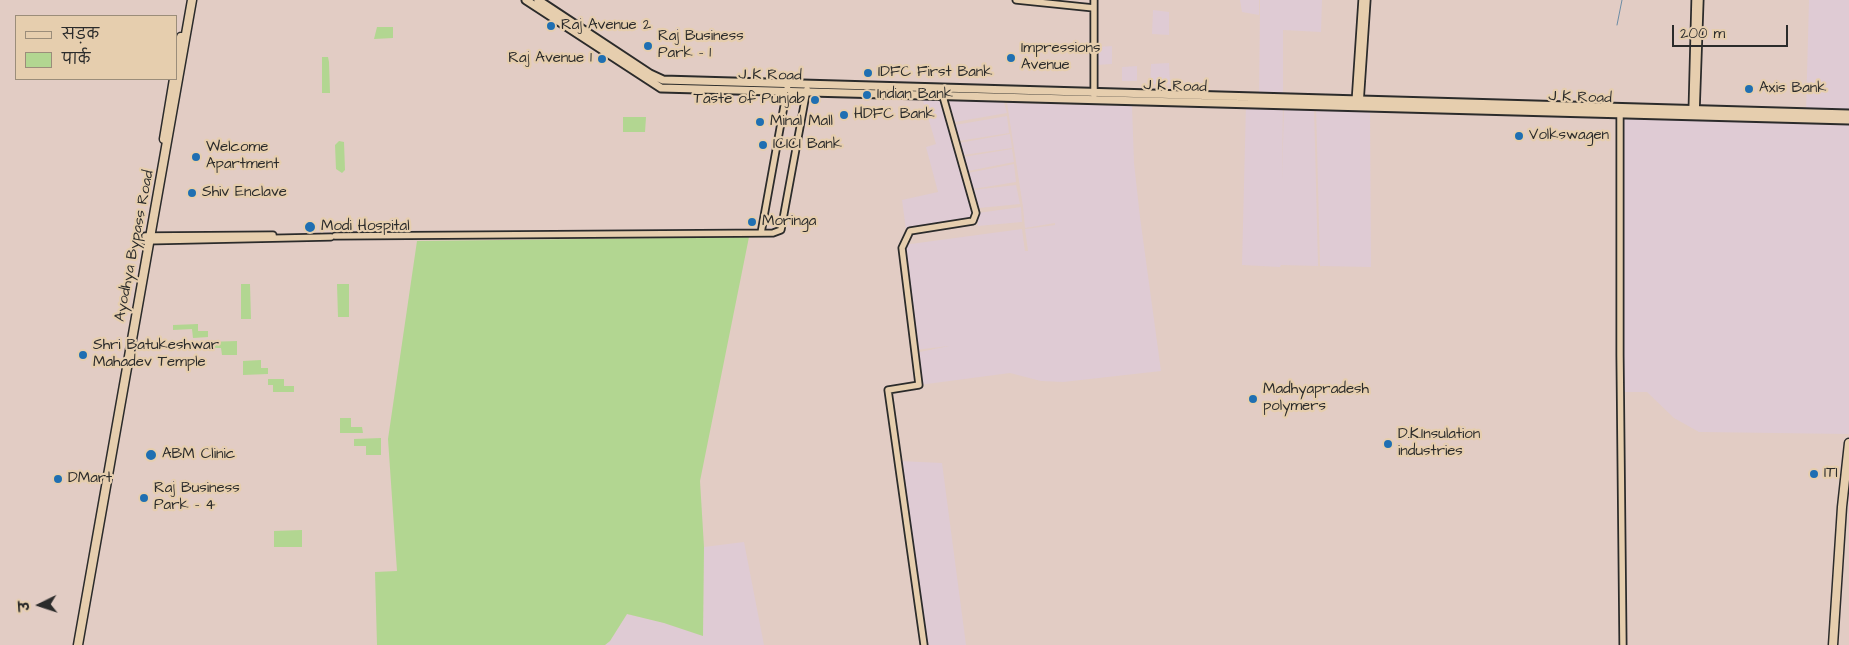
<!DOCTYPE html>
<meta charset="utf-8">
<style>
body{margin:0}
#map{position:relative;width:1849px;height:645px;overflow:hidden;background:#e2ccc4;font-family:"Architects Daughter","Playpen Sans Deva",sans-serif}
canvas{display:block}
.legend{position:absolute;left:15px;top:15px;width:162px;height:65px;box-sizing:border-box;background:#e6ceae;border:1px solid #9b8d7a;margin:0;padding:6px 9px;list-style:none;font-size:15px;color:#2b2b2b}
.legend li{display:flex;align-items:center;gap:10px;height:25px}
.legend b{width:25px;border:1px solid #9b8d7a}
.north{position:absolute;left:15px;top:580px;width:50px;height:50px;-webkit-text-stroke:4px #e6ceae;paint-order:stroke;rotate:266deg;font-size:14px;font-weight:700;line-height:20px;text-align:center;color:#2b2b2b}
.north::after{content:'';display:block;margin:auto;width:18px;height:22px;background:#2b2b2b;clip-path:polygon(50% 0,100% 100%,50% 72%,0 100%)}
.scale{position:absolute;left:1672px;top:25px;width:116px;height:22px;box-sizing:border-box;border:2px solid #2b2b2b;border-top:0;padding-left:6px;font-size:15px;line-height:18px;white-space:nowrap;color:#2b2b2b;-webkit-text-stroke:4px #e6ceae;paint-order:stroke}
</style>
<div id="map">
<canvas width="1849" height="645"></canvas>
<ul class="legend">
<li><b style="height:6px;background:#e6ceae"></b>सड़क</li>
<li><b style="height:14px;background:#b2d691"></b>पार्क</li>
</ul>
<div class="north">उ</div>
<div class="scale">200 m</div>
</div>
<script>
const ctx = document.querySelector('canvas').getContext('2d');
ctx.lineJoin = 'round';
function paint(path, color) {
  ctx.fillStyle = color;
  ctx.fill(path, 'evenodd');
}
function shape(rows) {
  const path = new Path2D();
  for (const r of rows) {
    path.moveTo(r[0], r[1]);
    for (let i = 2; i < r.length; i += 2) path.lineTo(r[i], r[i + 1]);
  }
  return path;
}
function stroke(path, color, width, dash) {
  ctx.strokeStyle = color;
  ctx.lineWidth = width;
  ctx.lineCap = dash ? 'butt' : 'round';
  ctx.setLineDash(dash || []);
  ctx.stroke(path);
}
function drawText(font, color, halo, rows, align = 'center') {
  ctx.font = font + ' "Architects Daughter",sans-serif';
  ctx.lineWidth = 4.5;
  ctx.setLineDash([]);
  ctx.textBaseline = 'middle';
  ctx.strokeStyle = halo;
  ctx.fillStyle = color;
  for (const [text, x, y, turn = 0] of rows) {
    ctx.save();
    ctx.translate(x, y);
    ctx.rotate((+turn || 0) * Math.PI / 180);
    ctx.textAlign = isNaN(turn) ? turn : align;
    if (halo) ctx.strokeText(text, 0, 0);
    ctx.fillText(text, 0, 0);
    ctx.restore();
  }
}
const built = shape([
 [1240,0,1259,0,1259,15,1242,12],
 [1260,0,1322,0,1321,32,1283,30,1283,98,1259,97],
 [1809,0,1849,0,1849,114,1806,112],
 [1153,10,1169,12,1169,35,1152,34],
 [1112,46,1112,64,1097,65,1097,47],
 [1169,63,1170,84,1150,84,1151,64],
 [1137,66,1137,81,1122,81,1122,67],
 [921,94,942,94,977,218,978,213,1021,207,1022,222,978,226,978,221,907,237,902,200,938,192,926,147,936,144],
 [948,98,1003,99,1007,113,955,122],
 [1007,103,1132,106,1134,163,1140,217,1161,371,1063,382,1041,381,1010,373,919,385,915,353,949,346,915,350,903,245,1022,229,1025,251,1028,251,1025,229,1055,225,1055,223,1025,228,1023,207],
 [1246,103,1283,104,1282,181,1284,107,1314,105,1318,266,1281,265,1280,267,1242,265],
 [1316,105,1370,106,1371,267,1320,266],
 [1618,113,1849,120,1849,434,1699,432,1674,418,1647,392,1621,392],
 [1007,116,1009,133,959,141,955,125],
 [1010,134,1012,148,963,155,959,143],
 [1012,149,1014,162,968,171,963,157],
 [1014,164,1016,182,973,189,968,173],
 [1016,185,1020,204,979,208,973,190],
 [899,461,942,463,966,645,924,645],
 [744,542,764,645,605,645,610,641,627,614,664,623,703,636,704,547]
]);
const green = shape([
 [377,27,393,27,393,38,374,39],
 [322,57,328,57,329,62,330,93,322,93],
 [623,117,646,117,645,132,623,132],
 [339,141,344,142,345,170,342,173,336,169,335,145],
 [749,237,700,481,704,547,703,636,664,623,627,614,610,641,605,645,377,645,375,572,397,571,388,439,417,241],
 [241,284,250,284,251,319,241,319],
 [337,284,349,284,349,317,338,317],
 [198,324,198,331,208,331,208,337,193,338,192,329,173,330,173,325],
 [237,341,237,355,222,355,221,348,207,348,207,342],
 [261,360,261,368,268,368,268,374,243,375,243,361],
 [268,379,284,379,284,386,294,386,294,392,273,392,273,385,268,385],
 [340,418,351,418,351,427,362,427,363,433,340,433],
 [381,438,381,455,366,455,366,446,354,446,354,439],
 [302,530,302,547,274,547,274,531]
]);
const stream = shape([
 [1617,25,1622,0]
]);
const tertiary = shape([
 [1016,0,1094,8],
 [1094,95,1094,0],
 [1360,103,1367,0],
 [1355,104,1362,0],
 [1620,110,1620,355,1623,645],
 [1692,113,1695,0],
 [1696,113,1700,0],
 [761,233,788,84],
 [145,236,273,235],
 [335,236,773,233,781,230,807,89],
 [144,241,331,237],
 [924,645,888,390,919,385,902,248,910,231,973,221,976,213,942,93]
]);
const secondary = shape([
 [526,0,661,88,1849,120],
 [538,0,650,74,663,80,1849,114]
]);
const primary = shape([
 [176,65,181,37],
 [164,139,174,79],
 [78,645,192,0],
 [1833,645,1842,507,1849,443]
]);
const markers = [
 [551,26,5,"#1f6fb2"],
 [648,46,5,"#1f6fb2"],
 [1011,58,5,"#1f6fb2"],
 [602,59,5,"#1f6fb2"],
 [868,73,5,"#1f6fb2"],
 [1749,89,5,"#1f6fb2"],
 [867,95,5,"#1f6fb2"],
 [815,100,5,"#1f6fb2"],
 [844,115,5,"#1f6fb2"],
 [760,122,5,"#1f6fb2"],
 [1519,136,5,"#1f6fb2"],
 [763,145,5,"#1f6fb2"],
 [196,157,5,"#1f6fb2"],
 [192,193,5,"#1f6fb2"],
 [752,222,5,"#1f6fb2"],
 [310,227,6,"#1f6fb2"],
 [83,355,5,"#1f6fb2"],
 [1253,399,5,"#1f6fb2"],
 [1388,444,5,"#1f6fb2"],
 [151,455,6,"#1f6fb2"],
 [1814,474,5,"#1f6fb2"],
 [58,479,5,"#1f6fb2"],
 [144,498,5,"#1f6fb2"]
];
const poiNames = [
 ["Raj Avenue 2",561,26],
 ["Raj Business",658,37],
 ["Park - 1",658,54],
 ["Impressions",1021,49],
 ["Avenue",1021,66],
 ["Raj Avenue 1",592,59,"right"],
 ["IDFC First Bank",878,73],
 ["Axis Bank",1759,89],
 ["Indian Bank",877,95],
 ["Taste of Punjab",805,100,"right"],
 ["HDFC Bank",854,115],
 ["Minal Mall",770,122],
 ["Volkswagen",1529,136],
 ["ICICI Bank",773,145],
 ["Welcome",206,148],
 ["Apartment",206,165],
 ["Shiv Enclave",202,193],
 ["Moringa",762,222],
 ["Modi Hospital",321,227],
 ["Shri Batukeshwar",93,346],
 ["Mahadev Temple",93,363],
 ["Madhyapradesh",1263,390],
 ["polymers",1263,407],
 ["D.K.Insulation",1398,435],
 ["industries",1398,452],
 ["ABM Clinic",162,455],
 ["ITI",1824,474],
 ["DMart",68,479],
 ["Raj Business",154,489],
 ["Park - 4",154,506]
];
const streetNames = [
 ["J K Road",770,76,1],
 ["J K Road",1175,87,2],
 ["J K Road",1580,98,2],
 ["Ayodhya Bypass Road",135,246,-79]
];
paint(built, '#dfcbd4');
paint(green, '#b2d691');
stroke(stream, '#6c8ca5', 1);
stroke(tertiary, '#2b2b2b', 9);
stroke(secondary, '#2b2b2b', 11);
stroke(primary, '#2b2b2b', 11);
stroke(tertiary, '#e6ceae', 5.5);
stroke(secondary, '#e6ceae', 7);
stroke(primary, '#e6ceae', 8);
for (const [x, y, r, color] of markers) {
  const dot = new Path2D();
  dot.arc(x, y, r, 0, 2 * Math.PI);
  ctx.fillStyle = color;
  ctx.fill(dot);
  stroke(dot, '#e6ceae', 2);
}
drawText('15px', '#2b2b2b', '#e6ceae', poiNames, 'left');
drawText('15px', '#2b2b2b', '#e6ceae', streetNames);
</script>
